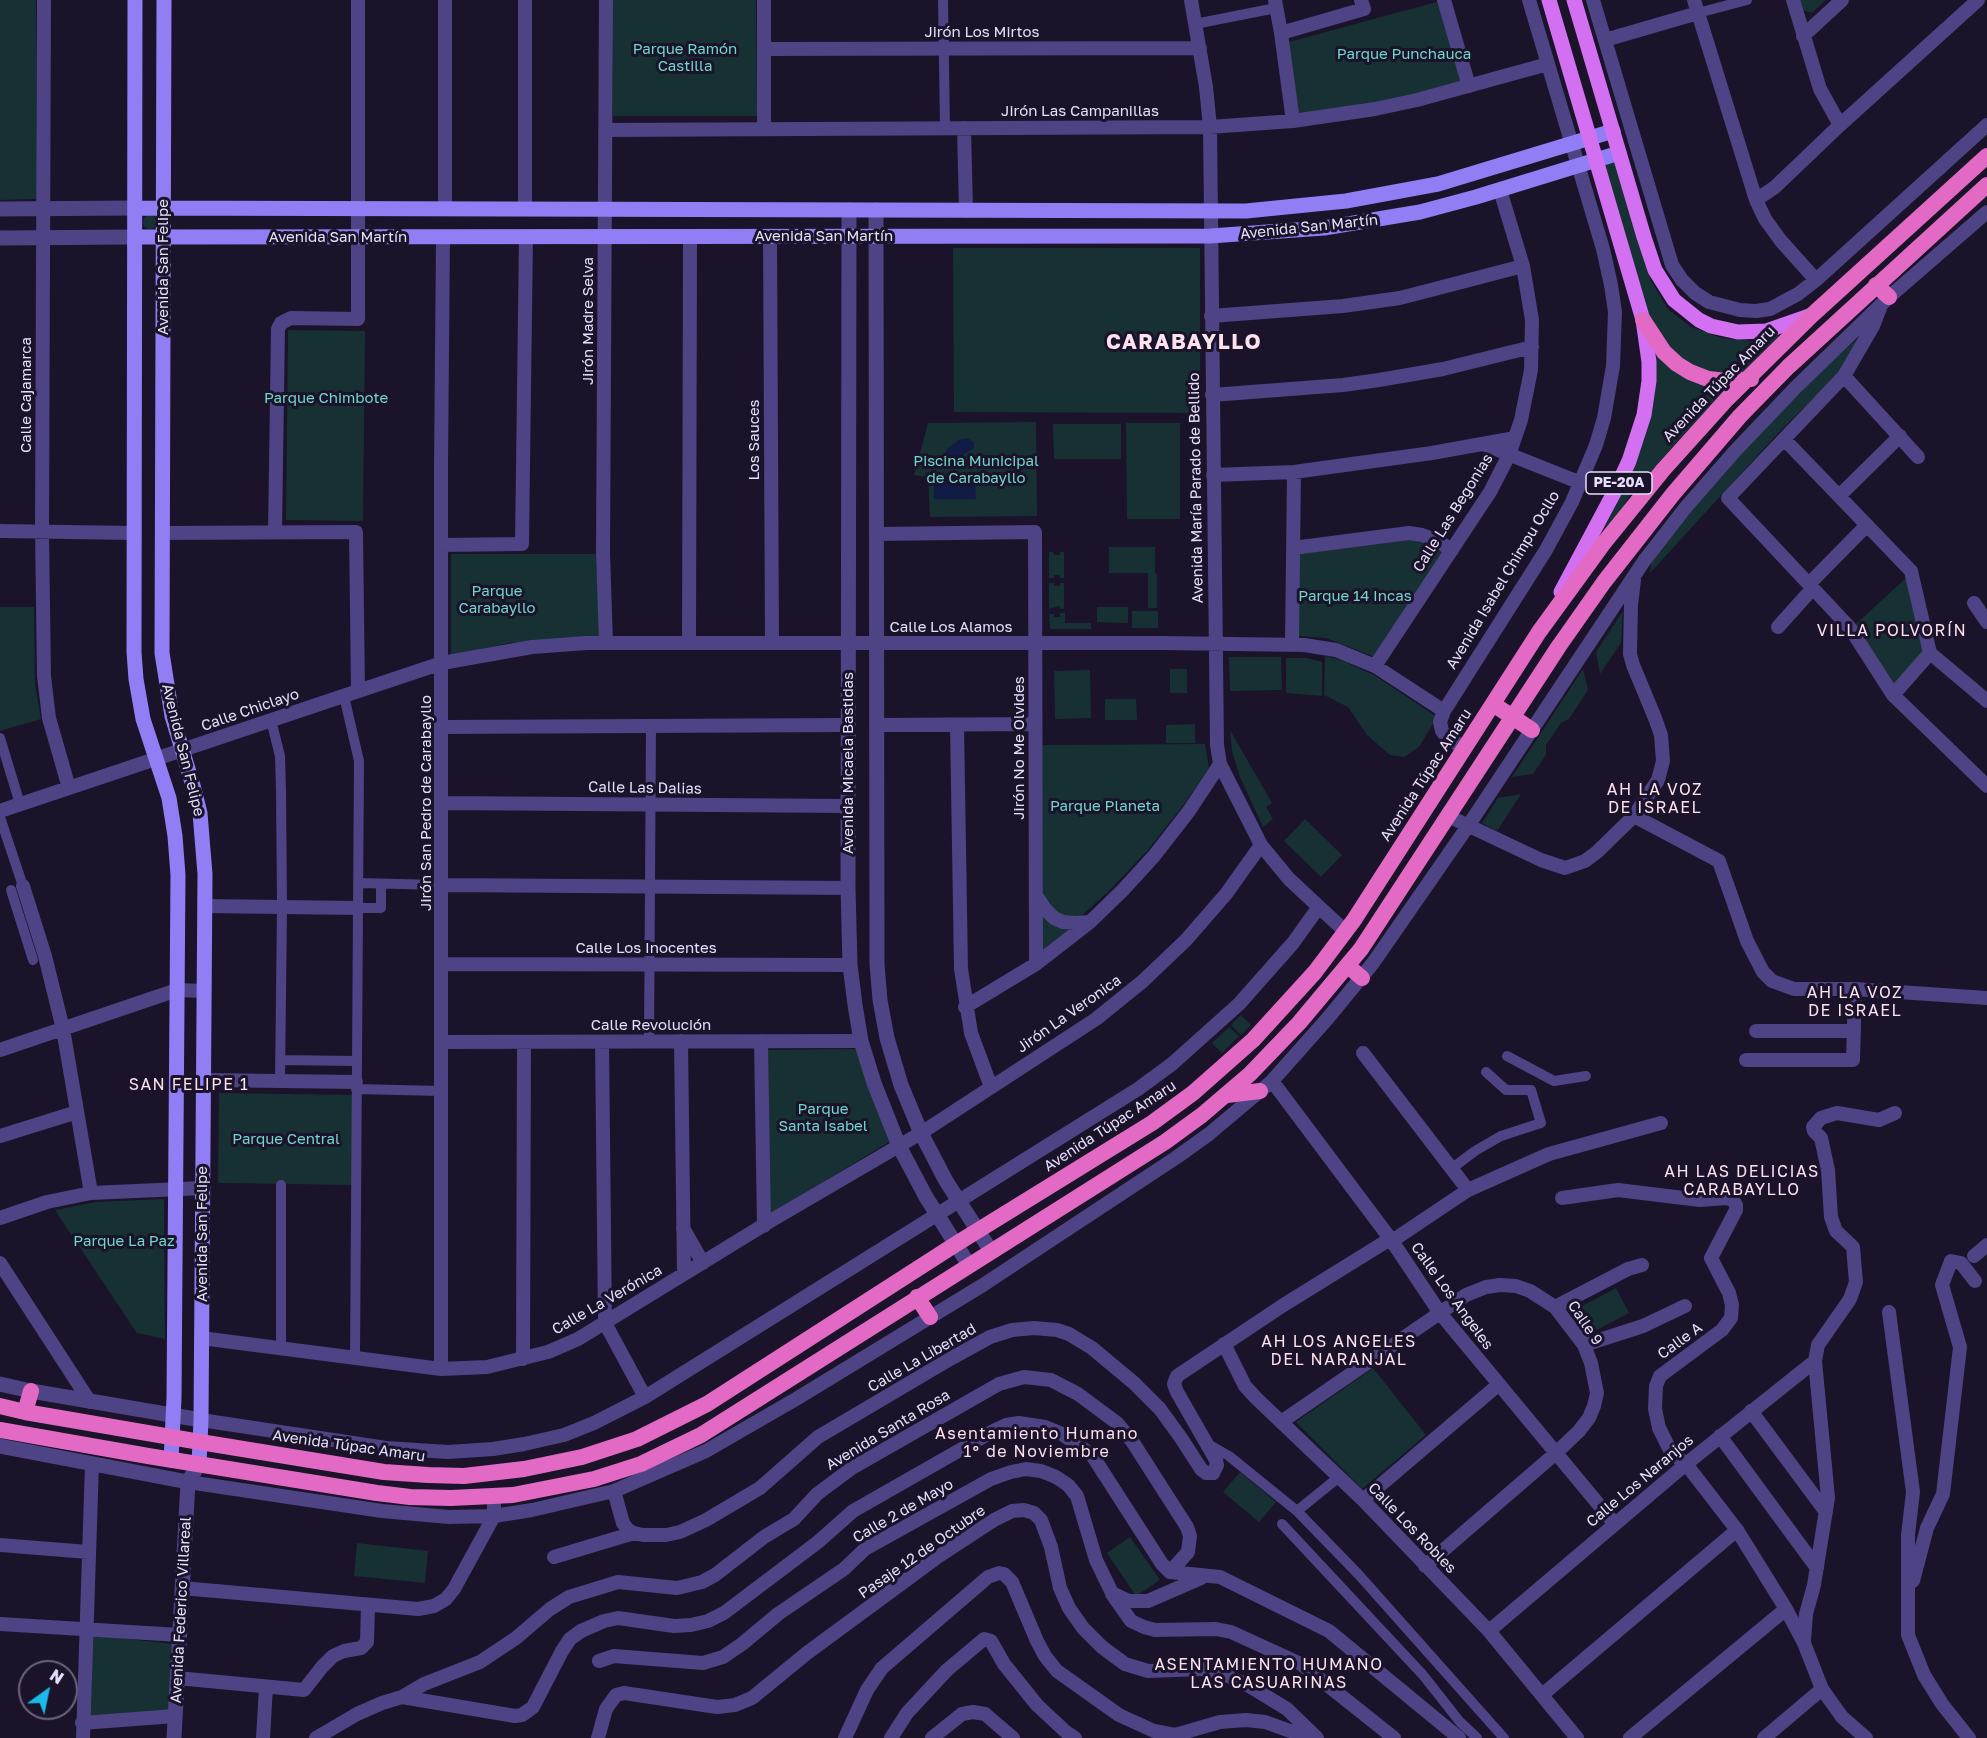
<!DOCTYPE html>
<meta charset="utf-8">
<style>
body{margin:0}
#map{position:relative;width:1987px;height:1738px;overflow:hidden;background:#1a1329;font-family:"Golos Text",sans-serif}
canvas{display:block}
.north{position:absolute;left:18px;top:1660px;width:60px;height:60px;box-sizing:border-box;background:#1a1329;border:2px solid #6c657d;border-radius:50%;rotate:33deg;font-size:16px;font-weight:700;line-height:24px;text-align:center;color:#e6dffc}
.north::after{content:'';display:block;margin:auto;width:21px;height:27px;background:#1cbaeb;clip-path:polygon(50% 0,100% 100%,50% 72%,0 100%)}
</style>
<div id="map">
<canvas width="1987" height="1738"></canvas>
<div class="north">N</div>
</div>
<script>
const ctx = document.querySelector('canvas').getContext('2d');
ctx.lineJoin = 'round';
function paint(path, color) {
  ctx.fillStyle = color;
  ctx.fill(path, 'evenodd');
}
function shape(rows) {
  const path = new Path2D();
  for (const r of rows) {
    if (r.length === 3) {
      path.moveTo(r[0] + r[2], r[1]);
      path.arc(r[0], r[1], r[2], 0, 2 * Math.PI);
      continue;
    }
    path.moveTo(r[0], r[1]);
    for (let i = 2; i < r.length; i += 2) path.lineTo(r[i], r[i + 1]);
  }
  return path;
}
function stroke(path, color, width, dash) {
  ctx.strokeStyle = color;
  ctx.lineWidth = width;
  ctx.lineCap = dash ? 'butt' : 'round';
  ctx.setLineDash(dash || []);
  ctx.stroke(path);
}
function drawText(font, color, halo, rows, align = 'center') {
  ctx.font = font + ' "Golos Text",sans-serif';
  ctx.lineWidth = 6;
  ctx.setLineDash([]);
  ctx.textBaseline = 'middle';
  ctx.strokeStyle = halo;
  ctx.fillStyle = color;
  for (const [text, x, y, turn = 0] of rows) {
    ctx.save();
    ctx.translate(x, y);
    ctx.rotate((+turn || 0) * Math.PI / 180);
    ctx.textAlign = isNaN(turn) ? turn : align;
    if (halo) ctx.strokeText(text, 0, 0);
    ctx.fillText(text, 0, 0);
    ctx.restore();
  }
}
const green = shape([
 [0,0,36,0,37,199,0,200],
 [613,0,756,0,757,116,613,116],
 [1800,0,1826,0,1812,13,1803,10],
 [1440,1,1462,82,1378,103,1298,115,1289,42],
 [1616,162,1651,281,1668,309,1691,327,1722,338,1752,341,1780,335,1741,374,1709,372,1693,365,1678,357,1655,328,1644,305,1604,165],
 [150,222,7],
 [953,248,1200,248,1200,413,954,412],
 [288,330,365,331,363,521,286,520],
 [1864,332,1842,370,1780,431,1650,573,1652,556,1710,487,1789,401],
 [1652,347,1729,388,1681,437,1628,498,1610,530,1603,531,1627,484],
 [1036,422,1037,516,930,517,928,477,914,475,928,423],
 [1126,423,1180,423,1180,519,1127,519],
 [1053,424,1121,424,1121,459,1054,459],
 [1409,540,1421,540,1444,550,1375,657,1326,638,1299,636,1299,554],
 [1109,547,1155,547,1155,573,1157,574,1157,608,1148,608,1148,573,1109,573],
 [1049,552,1053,552,1054,555,1060,555,1060,552,1064,552,1064,578,1060,578,1059,575,1054,575,1054,578,1049,578],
 [451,554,596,554,600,637,509,643,451,656],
 [1908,576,1924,652,1893,684,1855,625],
 [1049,583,1054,583,1054,586,1060,586,1060,583,1064,583,1064,609,1060,609,1059,606,1049,609],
 [0,607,34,607,35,684,41,719,0,731],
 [1097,607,1128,607,1128,623,1097,622],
 [1132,611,1158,611,1158,628,1132,628],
 [1623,611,1621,643,1600,674,1596,652],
 [1060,613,1065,613,1065,623,1091,623,1091,629,1050,629,1049,614,1054,614,1054,617,1060,617],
 [1325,656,1341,660,1374,675,1437,717,1419,747,1404,757,1390,755,1367,735,1348,707,1324,695],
 [1281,657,1282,690,1230,691,1229,657],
 [1286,658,1307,658,1322,662,1322,696,1286,693],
 [1170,669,1187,669,1187,693,1170,693],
 [1583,669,1588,690,1569,719,1561,723,1546,745,1546,755,1533,774,1512,777],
 [1090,670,1091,718,1055,719,1054,671],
 [1105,699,1136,699,1137,720,1105,720],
 [1195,724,1195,743,1166,743,1166,725],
 [1230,730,1272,803,1266,807,1273,819,1263,827,1240,777,1232,751],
 [1205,744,1209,768,1185,803,1147,851,1108,892,1080,917,1070,918,1056,913,1048,906,1043,895,1042,745],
 [1521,794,1497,831,1482,823,1498,798],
 [1305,819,1342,855,1321,877,1284,841],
 [1041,915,1057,927,1072,932,1042,956],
 [1241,1015,1251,1025,1241,1035,1231,1025],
 [1229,1027,1239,1036,1222,1053,1212,1043],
 [856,1049,889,1142,770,1214,768,1050],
 [219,1093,355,1095,354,1185,218,1183],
 [164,1199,165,1339,137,1333,55,1210,96,1202],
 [1616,1288,1629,1313,1589,1334,1576,1309],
 [1373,1368,1426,1435,1362,1489,1296,1422],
 [1240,1472,1276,1502,1259,1522,1223,1492],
 [1130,1537,1160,1580,1136,1596,1107,1553],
 [357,1543,428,1551,425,1583,354,1576],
 [92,1635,173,1644,170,1710,89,1717]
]);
const water = shape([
 [967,438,974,442,974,448,964,454,962,461,958,465,951,467,946,464,943,456,948,448,959,440],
 [934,481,975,481,976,499,934,499]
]);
const pedestrian = shape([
 [943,0,945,128],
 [1698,13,1747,0],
 [1195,24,1276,8],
 [344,696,359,761,355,1358],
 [271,720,280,756,281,791,282,907,280,1081],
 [0,738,20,804],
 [0,817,23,886],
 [358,883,442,885],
 [11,890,33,960],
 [358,908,381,908,381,884],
 [649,1041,651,726],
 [1507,1056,1554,1081,1586,1076],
 [280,1060,356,1061],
 [356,1089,442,1091],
 [1451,1169,1475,1151,1501,1136,1541,1123,1531,1090,1506,1090,1486,1072],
 [281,1348,281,1185],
 [1208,1444,1229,1456,1297,1511,1359,1575,1504,1738],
 [1297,1511,1339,1477],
 [1282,1524,1423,1675,1460,1722,1477,1738]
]);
const minor = shape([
 [44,0,42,531,44,676,49,718,69,788],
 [445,0,445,209],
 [606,0,603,553,606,643],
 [764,0,764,129],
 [1191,0,1206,87,1210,127,1217,745,1220,764,1261,845,1289,879,1346,932],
 [1275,0,1281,33,1293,121],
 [1444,0,1469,86],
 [1593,0,1672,265,1682,280,1695,293,1709,302,1740,310,1756,311,1770,309,1798,294,1816,280,1987,125],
 [1694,0,1756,200,1765,219,1781,241,1816,280],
 [1793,0,1820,89,1840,125],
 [1281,33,1364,9,1361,0],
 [1803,36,1842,0],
 [1605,40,1698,13],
 [764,49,1200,48],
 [964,128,966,211],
 [605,130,1210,127,1293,121,1375,109,1417,100,1548,64],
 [1756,200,1775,187,1840,125,1978,0],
 [525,209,525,0],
 [770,236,772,643],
 [1880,308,1873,326,1844,376,1728,498,1850,628,1893,695,1987,786],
 [1211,316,1343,306,1400,298,1523,266],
 [1844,376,1918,457],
 [1212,395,1343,385,1379,380,1443,369,1532,347],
 [1784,439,1911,571,1930,653,1987,701],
 [1483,444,1581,483],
 [1213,475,1294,472,1432,453,1515,438],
 [1839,496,1900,436],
 [0,531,134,533],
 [275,532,278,329,281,323,291,318,358,319,358,0],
 [162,533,356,532,358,691],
 [877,534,1035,532,1036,964],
 [441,545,522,544,526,237],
 [1293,548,1409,533,1422,535,1436,540,1452,550],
 [1809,584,1867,525],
 [1974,603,1987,622],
 [1778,627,1813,588],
 [689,643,690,237],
 [1292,644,1294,472],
 [1375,666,1490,492,1509,455,1521,420,1531,370,1532,320,1523,266,1500,190],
 [1893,695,1930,653],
 [877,725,1035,724],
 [957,725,961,969,971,1033,991,1087],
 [442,727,848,725],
 [1464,748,1448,738,1442,731,1440,722,1444,711,1546,550,1572,502,1596,445,1604,418,1613,366,1615,312,1611,285,1603,249,1529,0],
 [442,803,848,806],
 [0,811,442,663,532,647,587,643,1162,643,1304,645,1336,650,1375,666,1444,711],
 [1448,816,1541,860,1565,868,1585,861,1597,852,1634,816,1719,861,1747,941,1763,972,1772,981,1794,989,1855,989,1987,998],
 [1634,816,1658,780,1663,761,1661,735,1655,718,1633,665,1630,654,1631,605,1634,580],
 [442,885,848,888],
 [23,886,45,956,63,1029,91,1193],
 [1037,897,1045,909,1054,918,1063,922,1075,923,1090,922],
 [205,906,358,908],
 [442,964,850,965],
 [965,1007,1036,964,1090,922,1123,890,1154,856,1189,811,1220,764],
 [1756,1031,1854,1031],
 [681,1041,684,1274],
 [761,1041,764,1226],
 [442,1042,861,1041],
 [602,1042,605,1323,645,1397],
 [0,1050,177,990,204,991],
 [1363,1053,1468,1190],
 [1746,1060,1853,1060,1855,989],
 [203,1080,356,1082],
 [1272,1081,1392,1241,1440,1313,1614,1523],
 [0,1136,77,1112],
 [1562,1198,1618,1190,1700,1200,1727,1198,1733,1200,1736,1205,1736,1210,1711,1258,1729,1293,1732,1305,1731,1318,1722,1330,1660,1376,1656,1386,1655,1409,1659,1428,1671,1452,1686,1464,1737,1530,1786,1609,1804,1643,1822,1689,1842,1717,1866,1738],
 [0,1218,47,1202,91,1193,203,1188],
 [683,1228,703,1263],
 [1392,1241,1468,1190,1549,1154,1661,1123],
 [1974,1256,1987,1245],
 [0,1263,90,1402],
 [1555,1307,1628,1269,1642,1265],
 [1889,1312,1913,1492,1908,1535,1908,1635,1924,1675,1942,1704,1969,1738],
 [201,1338,441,1369,487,1367,548,1352,578,1339,772,1220,921,1133,1096,1019,1143,981,1186,940,1226,894,1261,845],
 [1224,1344,1245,1386,1256,1398,1363,1500,1489,1631,1577,1738],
 [1584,1345,1643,1326,1685,1306],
 [523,1359,524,1042],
 [441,1369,441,466,443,237],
 [1751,1411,1826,1512],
 [201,1420,386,1448,448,1452,493,1449,524,1444,564,1435,594,1423,645,1397,1138,1089,1172,1064,1239,1004,1293,943,1318,908],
 [1281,1422,1466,1295,1486,1287,1500,1285,1516,1286,1530,1291,1555,1307,1584,1345,1591,1363,1597,1393,1594,1406,1589,1418,1579,1431,1556,1453,1425,1566],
 [1720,1436,1817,1568],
 [188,1482,382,1511,449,1517,494,1516,532,1510,614,1491,706,1451,796,1399,983,1285,1177,1157,1209,1134,1272,1081,1328,1018,1373,963,1468,826,1644,561,1686,507,1735,451,1796,387,1889,297,1987,212],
 [614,1491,623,1523,628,1530,634,1533,643,1535,666,1535,680,1532,706,1520,760,1488,818,1437,950,1359,990,1337,1012,1330,1034,1328,1057,1330,1069,1334,1092,1348,1134,1383,1160,1409,1181,1438,1201,1469,1206,1473,1213,1473,1217,1465,1216,1460,1177,1392,1174,1384,1177,1376,1282,1306,1390,1239],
 [1363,1500,1498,1385],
 [0,1545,88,1552],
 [554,1557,634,1533],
 [1913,1581,1927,1528,1943,1494,1960,1347,1942,1285,1951,1261,1961,1263,1975,1281],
 [182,1588,418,1609,434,1606,446,1599,454,1589,494,1516,494,1497],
 [1112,1594,1131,1621,1144,1627,1155,1630,1216,1629,1231,1632,1301,1664,1394,1738],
 [0,1624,179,1635],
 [1489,1631,1686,1464,1815,1361],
 [1804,1641,1806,1614,1814,1585,1828,1498,1815,1361,1818,1345,1850,1299,1856,1282,1853,1247,1836,1231,1831,1217,1828,1170,1821,1138,1814,1131,1813,1127,1821,1118,1837,1113,1879,1120,1895,1113],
 [599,1661,614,1656,703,1663,723,1657,742,1644,778,1614,844,1569,865,1549,991,1479,1011,1472,1026,1469,1041,1471,1056,1477,1068,1485,1077,1496,1096,1560,1112,1593,1129,1601,1148,1601,1201,1578],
 [177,1678,304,1690,322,1667,333,1656,344,1651,361,1648,367,1642,368,1605],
 [1542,1695,1737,1530],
 [402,1697,424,1684,480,1662,516,1638,550,1609,569,1597,618,1582,677,1588,702,1582,715,1575,764,1537,794,1519,817,1494,852,1468,999,1384,1024,1377,1051,1380,1078,1394,1117,1423,1132,1441,1187,1527,1190,1536,1188,1552,1170,1572],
 [82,1723,175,1716],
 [83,1738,92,1464],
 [263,1738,266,1687],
 [316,1738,357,1714,382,1703,402,1697,515,1716,522,1715,533,1707,562,1651,570,1639,581,1631,604,1621,618,1618,674,1626,691,1625,708,1621,724,1613,818,1542,853,1511,995,1430,1006,1425,1019,1423,1045,1427,1062,1434,1092,1455,1162,1564,1170,1572,1220,1577,1329,1631,1459,1738],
 [598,1738,606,1709,616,1695,624,1693,717,1707,735,1705,752,1698,807,1653,936,1558,994,1520,1012,1511,1024,1510,1034,1513,1041,1520,1051,1547,1060,1588,1069,1608,1083,1628,1102,1647,1125,1664,1148,1671,1204,1669,1224,1674,1251,1687,1287,1709,1317,1738],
 [845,1738,867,1690,882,1668,988,1577,999,1573,1004,1574,1012,1582,1037,1641,1045,1656,1057,1671,1119,1715,1154,1731,1175,1735,1220,1722,1246,1720,1265,1722,1310,1738],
 [891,1738,907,1713,947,1670,984,1639,991,1641,1004,1664,1037,1705,1066,1732,1075,1738],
 [932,1738,962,1714,973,1712,985,1714,1013,1738],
 [1630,1738,1786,1609],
 [1764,1738,1822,1689]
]);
const tertiary = shape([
 [0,209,135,208],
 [849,210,848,888,850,965,855,1005,861,1041,874,1083,899,1146,926,1197,969,1265],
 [876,210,877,964,880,1000,887,1038,901,1085,921,1133,946,1181,991,1251],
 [0,238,135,237],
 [0,1384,31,1391,201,1420],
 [0,1446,188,1482],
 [174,1738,188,1482,199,1464]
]);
const secondary = shape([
 [135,0,134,652,136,679,143,719,169,798,175,836,178,875,174,1398,171,1460],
 [164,0,162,653,172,716,194,789,200,813,205,874,201,1420,199,1464],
 [135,208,1246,211,1346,201,1438,184,1613,131],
 [135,237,1210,236,1324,228,1420,212,1476,197,1619,153]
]);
const primary = shape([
 [1549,0,1643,320,1649,362,1649,381,1644,415,1629,461,1616,489,1561,592],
 [1574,0,1644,237,1655,270,1674,300,1699,320,1711,326,1738,332,1766,331,1809,316]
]);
const trunk = shape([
 [1876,285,1889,297],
 [1643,320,1664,352,1677,364,1690,372,1708,379,1727,381,1751,379],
 [1493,704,1532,730],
 [1348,966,1362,978],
 [1227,1095,1260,1091],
 [917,1297,930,1317],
 [0,1406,25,1412,200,1442,384,1472,428,1475,464,1476,524,1469,582,1457,637,1439,707,1404,956,1244,1152,1123,1193,1093,1253,1040,1315,972,1354,920,1539,632,1603,544,1663,470,1727,399,1811,316,1987,156],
 [25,1412,31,1391],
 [0,1430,148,1456,377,1493,410,1497,451,1498,513,1495,594,1479,641,1464,701,1435,1165,1142,1202,1115,1250,1074,1299,1023,1361,949,1559,646,1604,582,1673,494,1740,416,1788,367,1987,185]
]);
const shields = [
 [1619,483,66]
];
const shieldNames = [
 ["PE-20A",1619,483]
];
const streetNames = [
 ["Jirón Los Mirtos",982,32],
 ["Jirón Las Campanillas",1080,111],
 ["Avenida San Martín",1309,227,-6],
 ["Avenida San Martín",824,236],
 ["Avenida San Martín",338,237],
 ["Avenida San Felipe",163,267,-90],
 ["Jirón Madre Selva",588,321,-90],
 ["Avenida Túpac Amaru",1719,384,-46],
 ["Calle Cajamarca",26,395,-90],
 ["Los Sauces",754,440,-90],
 ["Avenida María Parado de Bellido",1196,488,-91],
 ["Calle Las Begonias",1453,513,-58],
 ["Avenida Isabel Chimpu Ocllo",1503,580,-59],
 ["Calle Los Alamos",951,627],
 ["Calle Chiclayo",250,710,-19],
 ["Jirón No Me Olvides",1019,748,-90],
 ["Avenida San Felipe",183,750,76],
 ["Avenida Micaela Bastidas",848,763,-90],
 ["Avenida Túpac Amaru",1426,775,-57],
 ["Calle Las Dalias",645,788,1],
 ["Jirón San Pedro de Carabayllo",426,803,-90],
 ["Calle Los Inocentes",646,948],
 ["Jirón La Veronica",1069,1014,-35],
 ["Calle Revolución",651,1025],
 ["Avenida Túpac Amaru",1110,1126,-33],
 ["Avenida San Felipe",202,1234,-90],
 ["Calle Los Angeles",1452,1296,54],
 ["Calle La Verónica",607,1300,-30],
 ["Calle 9",1585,1323,56],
 ["Calle A",1680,1341,-36],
 ["Calle La Libertad",922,1358,-30],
 ["Avenida Santa Rosa",888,1430,-31],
 ["Avenida Túpac Amaru",349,1446,8],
 ["Calle Los Naranjos",1640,1481,-40],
 ["Calle 2 de Mayo",903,1511,-30],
 ["Calle Los Robles",1412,1528,46],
 ["Pasaje 12 de Octubre",922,1552,-35],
 ["Avenida Federico Villareal",181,1610,-87]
];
const parkNames = [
 ["Parque Ramón",685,49],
 ["Castilla",685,66],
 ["Parque Punchauca",1404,54],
 ["Parque Chimbote",326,398],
 ["Piscina Municipal",976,461],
 ["de Carabayllo",976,478],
 ["Parque",497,591],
 ["Carabayllo",497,608],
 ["Parque 14 Incas",1355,596],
 ["Parque Planeta",1105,806],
 ["Parque",823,1109],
 ["Santa Isabel",823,1126],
 ["Parque Central",286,1139],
 ["Parque La Paz",124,1241]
];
const neighbourhoodNames = [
 ["VILLA POLVORÍN",1892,631],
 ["AH LA VOZ",1655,790],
 ["DE ISRAEL",1655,808],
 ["AH LA VOZ",1855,993],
 ["DE ISRAEL",1855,1011],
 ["SAN FELIPE 1",189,1085],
 ["AH LAS DELICIAS",1742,1172],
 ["CARABAYLLO",1742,1190],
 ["AH LOS ANGELES",1339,1342],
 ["DEL NARANJAL",1339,1360],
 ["Asentamiento Humano",1037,1434],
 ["1º de Noviembre",1037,1452],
 ["ASENTAMIENTO HUMANO",1269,1665],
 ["LAS CASUARINAS",1269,1683]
];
const districtNames = [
 ["CARABAYLLO",1184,342]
];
paint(green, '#173033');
paint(water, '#101c46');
stroke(pedestrian, '#4e4384', 10);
stroke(minor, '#4e4384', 14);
stroke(tertiary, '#4e4384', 15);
stroke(secondary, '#917ef4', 15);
stroke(primary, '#d370f2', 15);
stroke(trunk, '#e26ac4', 16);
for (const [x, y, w] of shields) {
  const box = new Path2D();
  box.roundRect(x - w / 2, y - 11, w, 22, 4.5);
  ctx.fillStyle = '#1a1329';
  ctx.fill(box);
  stroke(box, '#e6dffc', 1.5);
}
drawText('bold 14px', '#e6dffc', null, shieldNames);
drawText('15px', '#e6dffc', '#1a1329', streetNames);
drawText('15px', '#70d7cb', '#1a1329', parkNames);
ctx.letterSpacing = '1.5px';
drawText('16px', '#fce1ee', '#1a1329', neighbourhoodNames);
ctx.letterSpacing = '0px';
ctx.letterSpacing = '1.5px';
drawText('bold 21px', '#fce1ee', '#1a1329', districtNames);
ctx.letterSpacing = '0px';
</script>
